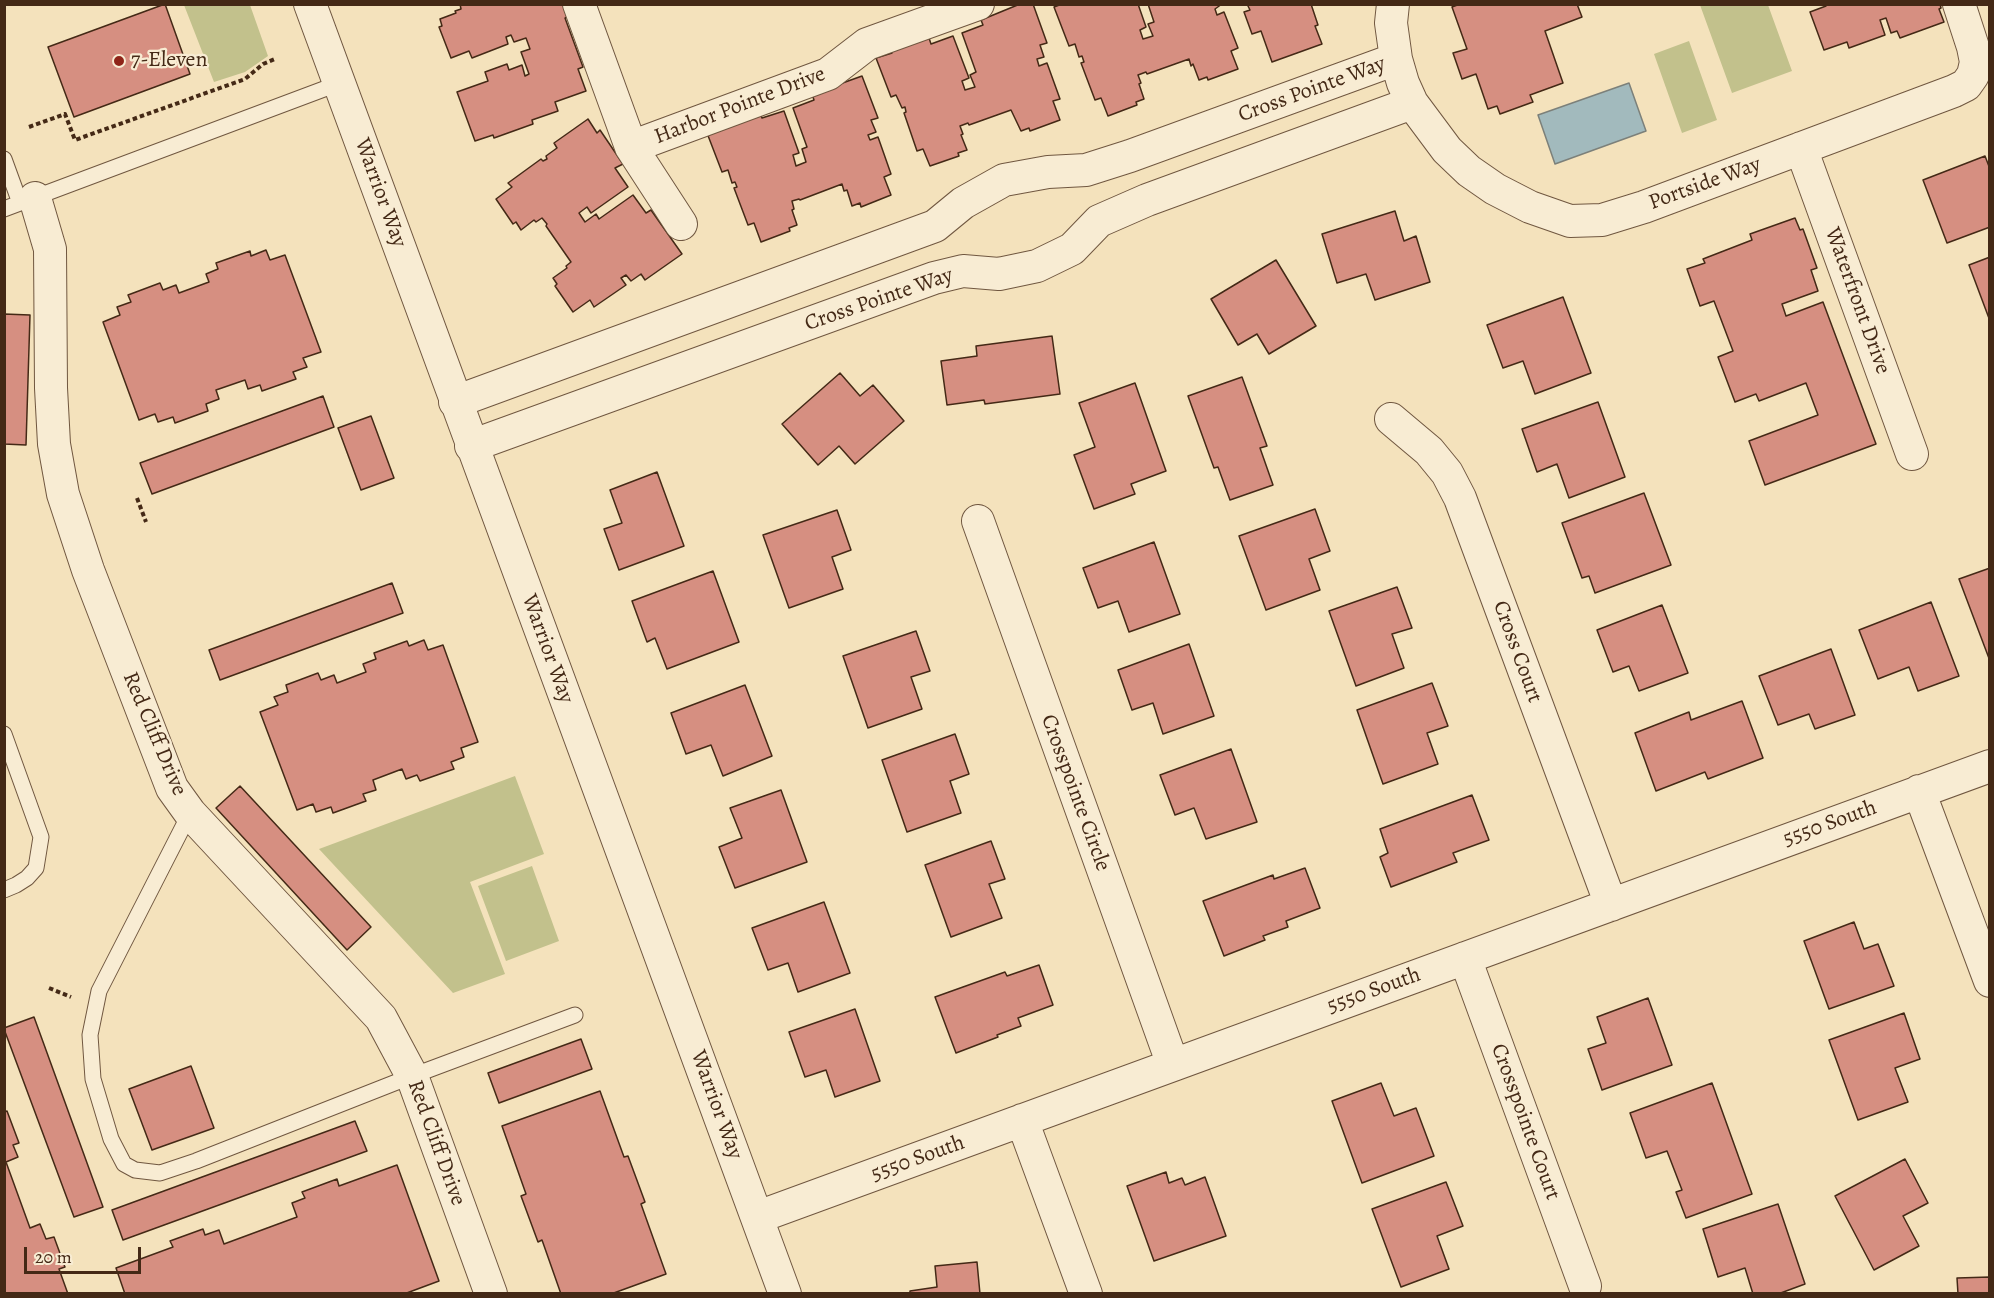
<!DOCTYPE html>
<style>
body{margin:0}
#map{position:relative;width:1994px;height:1298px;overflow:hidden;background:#f4e2bc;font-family:Alegreya,serif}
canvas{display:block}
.frame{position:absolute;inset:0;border:6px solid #442916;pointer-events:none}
.scale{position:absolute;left:24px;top:1247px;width:117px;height:27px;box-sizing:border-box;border:3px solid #442916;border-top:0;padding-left:8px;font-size:18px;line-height:21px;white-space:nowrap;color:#442916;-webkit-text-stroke:4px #f8ecd3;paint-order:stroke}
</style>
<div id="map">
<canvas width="1994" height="1298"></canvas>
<div class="frame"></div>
<div class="scale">20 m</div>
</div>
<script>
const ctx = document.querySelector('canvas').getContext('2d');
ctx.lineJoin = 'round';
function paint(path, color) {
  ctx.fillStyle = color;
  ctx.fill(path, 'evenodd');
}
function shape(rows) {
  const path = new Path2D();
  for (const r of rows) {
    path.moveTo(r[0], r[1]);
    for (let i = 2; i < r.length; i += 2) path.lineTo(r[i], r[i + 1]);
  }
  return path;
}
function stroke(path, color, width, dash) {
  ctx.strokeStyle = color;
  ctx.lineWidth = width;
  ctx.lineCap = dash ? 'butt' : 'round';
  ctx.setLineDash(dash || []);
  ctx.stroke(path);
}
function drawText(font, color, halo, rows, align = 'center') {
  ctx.font = font + ' Alegreya,serif';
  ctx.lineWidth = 4.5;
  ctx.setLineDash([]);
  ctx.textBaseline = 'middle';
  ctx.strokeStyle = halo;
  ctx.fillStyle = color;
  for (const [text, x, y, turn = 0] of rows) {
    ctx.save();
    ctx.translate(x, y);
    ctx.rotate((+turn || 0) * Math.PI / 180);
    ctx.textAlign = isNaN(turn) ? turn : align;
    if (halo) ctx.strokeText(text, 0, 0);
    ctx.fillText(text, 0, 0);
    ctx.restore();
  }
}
const green = shape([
 [184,5,250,5,268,56,245,72,214,82],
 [1700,5,1768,5,1792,71,1732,93],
 [1689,41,1717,120,1682,133,1654,54],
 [515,776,544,854,470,882,505,974,453,993,319,849],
 [532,866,559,941,506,961,478,886]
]);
const water = shape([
 [1629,83,1646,131,1555,164,1538,115,1629,83]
]);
const building = shape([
 [165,4,190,74,74,117,48,47,165,4],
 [460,4,564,4,568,16,565,18,583,67,578,69,586,91,555,102,558,111,532,120,533,124,494,138,493,135,475,141,457,92,488,81,485,72,507,64,509,70,522,65,525,76,529,74,521,52,530,49,526,38,514,42,511,35,506,37,508,44,472,58,469,51,451,58,439,27,442,26,440,19,456,13,455,11,461,9,460,4],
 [1020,4,1033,4,1047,43,1040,45,1044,57,1037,59,1039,66,1047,63,1060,99,1053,101,1060,120,1030,131,1029,128,1021,131,1011,110,969,125,968,123,960,126,963,134,961,135,967,150,958,153,959,156,930,166,923,149,917,151,904,113,906,112,905,107,902,108,896,95,891,97,876,58,892,53,890,49,928,35,931,44,953,36,969,78,962,81,965,90,975,87,970,75,976,72,962,33,983,25,981,20,1020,4],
 [1062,4,1138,4,1146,27,1140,30,1143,39,1153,36,1148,24,1154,22,1148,4,1222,4,1215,9,1217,15,1224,12,1238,48,1231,51,1238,69,1208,80,1207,77,1199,80,1193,64,1191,66,1189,59,1147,74,1146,72,1138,75,1141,83,1139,84,1144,99,1136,102,1137,105,1108,116,1101,98,1095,100,1081,63,1084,62,1082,56,1079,57,1075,44,1069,46,1054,7,1062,4],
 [1247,4,1311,4,1318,25,1315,26,1322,44,1272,62,1261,31,1252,34,1244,12,1250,10,1247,4],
 [1460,4,1577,4,1582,17,1545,31,1563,83,1530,95,1533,102,1500,114,1497,106,1488,109,1476,74,1462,79,1453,53,1467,49,1452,7,1460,4],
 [1825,4,1940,4,1941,8,1939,9,1944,22,1900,38,1897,31,1891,33,1886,18,1880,20,1885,35,1849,48,1847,42,1824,50,1810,12,1826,6,1825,4],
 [862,76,878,118,871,120,876,132,868,135,870,140,878,137,891,174,884,177,891,195,861,207,860,203,852,206,847,190,844,191,842,184,800,200,799,199,792,201,794,209,792,210,797,225,789,228,790,231,761,242,754,223,748,225,734,188,737,187,735,182,732,183,728,170,722,172,707,133,759,110,762,118,784,111,799,153,793,155,796,166,806,162,802,149,807,147,793,108,814,100,812,94,862,76],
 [588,119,597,133,600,130,623,164,615,168,628,187,591,213,587,207,579,213,585,222,596,214,599,219,633,195,646,213,651,210,682,254,645,280,641,274,631,281,626,275,621,278,626,285,594,307,590,300,573,312,555,286,557,284,553,278,567,268,566,266,571,262,546,226,547,224,542,218,536,222,534,220,521,230,516,222,513,224,496,199,512,187,508,183,541,159,543,161,547,159,546,156,557,148,554,143,588,119],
 [1985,156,1990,169,1990,227,1947,243,1923,180,1985,156],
 [1395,211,1404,241,1416,236,1430,282,1375,300,1366,274,1337,283,1322,234,1395,211],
 [1795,218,1800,230,1803,229,1817,268,1811,270,1818,291,1782,304,1786,316,1823,302,1876,444,1765,485,1749,441,1818,415,1806,383,1759,401,1756,394,1735,402,1718,357,1733,351,1714,301,1700,306,1687,269,1705,263,1703,259,1752,240,1750,234,1795,218],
 [266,250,270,260,285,255,321,352,303,358,307,367,293,372,296,379,262,391,260,385,248,389,245,380,216,390,219,399,206,404,208,411,175,423,173,417,158,422,155,414,139,420,103,322,120,315,117,307,131,302,128,295,160,283,163,290,176,285,179,293,209,282,206,274,218,269,216,263,250,251,251,256,266,250],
 [1990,257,1990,321,1969,265,1990,257],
 [1276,260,1316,326,1269,354,1257,334,1238,345,1211,299,1276,260],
 [1563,297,1591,373,1535,394,1523,361,1503,368,1487,325,1563,297],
 [4,314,30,315,26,445,4,444,4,314],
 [1052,336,1060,394,985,404,984,400,947,405,941,361,977,356,976,346,1052,336],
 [840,373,860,396,873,385,904,421,855,464,839,446,818,465,782,424,840,373],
 [1242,377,1267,446,1260,448,1273,485,1230,500,1218,467,1214,468,1188,396,1242,377],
 [1135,383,1166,471,1131,484,1135,494,1094,509,1074,455,1095,447,1079,403,1135,383],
 [323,396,334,427,152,494,140,463,323,396],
 [1598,402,1625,477,1569,498,1557,464,1537,472,1522,429,1598,402],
 [371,416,394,478,361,490,338,428,371,416],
 [657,472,684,546,619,570,604,529,622,523,610,490,657,472],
 [1644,493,1671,565,1595,593,1589,576,1582,578,1562,523,1644,493],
 [1315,509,1330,551,1309,559,1320,590,1266,610,1239,536,1315,509],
 [837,510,851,550,832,557,843,589,789,608,763,535,837,510],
 [1154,542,1180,614,1129,632,1118,601,1098,608,1083,568,1154,542],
 [1990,568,1990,661,1959,579,1990,568],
 [713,571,739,642,667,669,655,638,647,642,632,601,713,571],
 [392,583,403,613,220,680,209,650,392,583],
 [1397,587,1412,628,1392,634,1404,668,1356,686,1329,611,1397,587],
 [1931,602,1959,676,1918,691,1909,667,1878,679,1859,630,1931,602],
 [1662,605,1688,673,1639,691,1629,666,1613,672,1597,630,1662,605],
 [916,631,930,671,911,677,922,709,868,728,843,656,916,631],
 [424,640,428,650,443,645,478,742,461,748,464,757,451,762,454,769,420,781,417,775,406,779,402,769,373,780,376,790,363,794,366,801,333,813,331,807,316,812,313,804,297,810,260,712,278,705,274,697,288,692,286,685,318,673,321,680,334,675,337,683,366,672,363,664,376,659,374,653,407,641,409,646,424,640],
 [1189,644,1214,716,1163,734,1153,703,1132,710,1118,670,1189,644],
 [1831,649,1855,715,1815,729,1809,714,1778,725,1759,676,1831,649],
 [1432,683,1448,726,1427,733,1438,764,1383,784,1357,710,1432,683],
 [745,685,772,756,723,776,711,745,686,754,671,713,745,685],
 [1742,701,1763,758,1708,779,1705,772,1656,791,1635,733,1689,712,1691,720,1742,701],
 [955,734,969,774,950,781,961,813,907,832,882,760,955,734],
 [1231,749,1257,822,1206,839,1194,808,1175,815,1160,775,1231,749],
 [240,786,371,927,347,950,216,808,240,786],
 [781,790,807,862,735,888,719,847,742,838,730,808,781,790],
 [1472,795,1489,840,1453,853,1457,862,1391,887,1380,857,1388,853,1380,829,1472,795],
 [991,841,1005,879,989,884,1002,918,951,937,925,865,991,841],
 [1305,868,1320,908,1286,921,1288,927,1263,936,1265,940,1224,956,1203,901,1273,875,1274,879,1305,868],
 [824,902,850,973,798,992,788,963,768,970,752,928,824,902],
 [1854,922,1864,949,1878,944,1894,986,1829,1009,1804,941,1854,922],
 [1039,965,1053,1005,1018,1018,1021,1026,997,1035,998,1037,956,1053,935,997,1005,972,1007,976,1039,965],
 [1648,998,1672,1065,1602,1090,1588,1049,1606,1043,1597,1017,1648,998],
 [855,1009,880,1081,835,1097,826,1070,805,1077,789,1032,855,1009],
 [1904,1013,1920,1059,1895,1068,1908,1102,1858,1120,1829,1040,1904,1013],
 [34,1017,103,1207,74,1217,4,1029,4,1028,34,1017],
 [581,1039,592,1069,499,1103,488,1073,581,1039],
 [191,1066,214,1128,152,1150,129,1089,191,1066],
 [1381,1083,1394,1116,1416,1108,1434,1156,1362,1183,1332,1101,1381,1083],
 [1712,1083,1752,1194,1686,1218,1676,1192,1682,1190,1667,1151,1646,1158,1630,1113,1712,1083],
 [600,1091,624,1157,628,1156,645,1202,641,1204,666,1274,611,1294,561,1294,542,1240,538,1242,521,1196,526,1194,502,1126,600,1091],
 [7,1111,19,1143,13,1145,18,1157,6,1162,30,1228,40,1224,46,1239,54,1237,65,1267,59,1269,68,1294,4,1294,4,1112,7,1111],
 [355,1121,367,1151,123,1240,112,1210,355,1121],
 [1905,1159,1928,1203,1903,1216,1919,1246,1874,1270,1835,1196,1905,1159],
 [397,1165,439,1281,404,1294,125,1294,116,1268,173,1247,170,1241,203,1229,205,1235,219,1230,224,1244,297,1217,292,1203,305,1198,302,1192,337,1179,339,1186,397,1165],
 [1166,1172,1169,1183,1182,1178,1185,1185,1205,1177,1226,1236,1154,1261,1127,1186,1166,1172],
 [1446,1182,1463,1226,1437,1236,1449,1269,1401,1287,1372,1209,1446,1182],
 [1778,1204,1805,1284,1778,1294,1753,1294,1745,1268,1718,1277,1703,1229,1778,1204],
 [977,1262,980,1294,910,1294,910,1291,937,1287,935,1266,977,1262],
 [1990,1277,1990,1294,1958,1294,1957,1278,1990,1277]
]);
const path = shape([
 [29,127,65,114,75,140,245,79,263,64,275,59],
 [137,498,146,522],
 [49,988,71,997]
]);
const lane = shape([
 [4,159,20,203],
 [4,209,340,83],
 [4,734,41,837,36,868,27,878,16,885,4,890],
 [190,813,99,991,90,1035,93,1079,111,1139,124,1164,135,1170,160,1173,196,1161,412,1076,575,1015]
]);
const street = shape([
 [310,4,785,1294],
 [579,4,631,147,681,224],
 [1393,4,1391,23,1396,59,1403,83,1412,103,1447,150,1469,171,1495,189,1530,207,1570,221,1602,220,1644,207,1954,91,1966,85,1973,75,1976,62,1973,47,1959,4],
 [631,147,828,74,867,44,978,4],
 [1801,148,1912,454],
 [35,198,50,249,51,388,54,444,63,494,88,570,172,788,190,813,381,1018,412,1076,491,1294],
 [455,402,935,226,963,203,1004,180,1048,172,1086,170,1130,156,1396,59],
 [1391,419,1429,451,1447,473,1460,498,1611,905],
 [471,446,934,278,963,271,999,274,1037,266,1072,249,1099,221,1147,200,1412,103],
 [978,521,1173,1065],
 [1919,791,1990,981],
 [1465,958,1585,1286],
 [1022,1120,1086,1294],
 [758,1217,1990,766]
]);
const markers = [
 [119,61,6,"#8f2418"]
];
const poiNames = [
 ["7-Eleven",131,61]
];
const streetNames = [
 ["Cross Pointe Way",1312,90,-20],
 ["Harbor Pointe Drive",740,106,-21],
 ["Portside Way",1705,184,-20],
 ["Warrior Way",380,193,70],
 ["Cross Pointe Way",879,300,-19],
 ["Waterfront Drive",1857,301,70],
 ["Warrior Way",547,649,70],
 ["Cross Court",1517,652,70],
 ["Red Cliff Drive",154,734,67],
 ["Crosspointe Circle",1075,793,70],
 ["5550 South",1830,824,-20],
 ["5550 South",1374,991,-20],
 ["Warrior Way",716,1105,70],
 ["Crosspointe Court",1525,1122,70],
 ["Red Cliff Drive",436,1143,70],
 ["5550 South",918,1159,-20]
];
paint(green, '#c2c18c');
paint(water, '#a2babd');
stroke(water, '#7c807a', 1.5);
paint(building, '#d68f81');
stroke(building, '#442916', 1.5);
stroke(lane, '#705740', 17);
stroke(street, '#705740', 34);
stroke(path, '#442916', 4, [4.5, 3]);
stroke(lane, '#f8ecd3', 15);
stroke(street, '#f8ecd3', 32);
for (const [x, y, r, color] of markers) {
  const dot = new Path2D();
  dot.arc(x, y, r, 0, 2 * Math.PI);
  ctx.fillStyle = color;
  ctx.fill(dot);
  stroke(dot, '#f8ecd3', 2);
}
drawText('22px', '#442916', '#f8ecd3', poiNames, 'left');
drawText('22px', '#442916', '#f8ecd3', streetNames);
</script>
